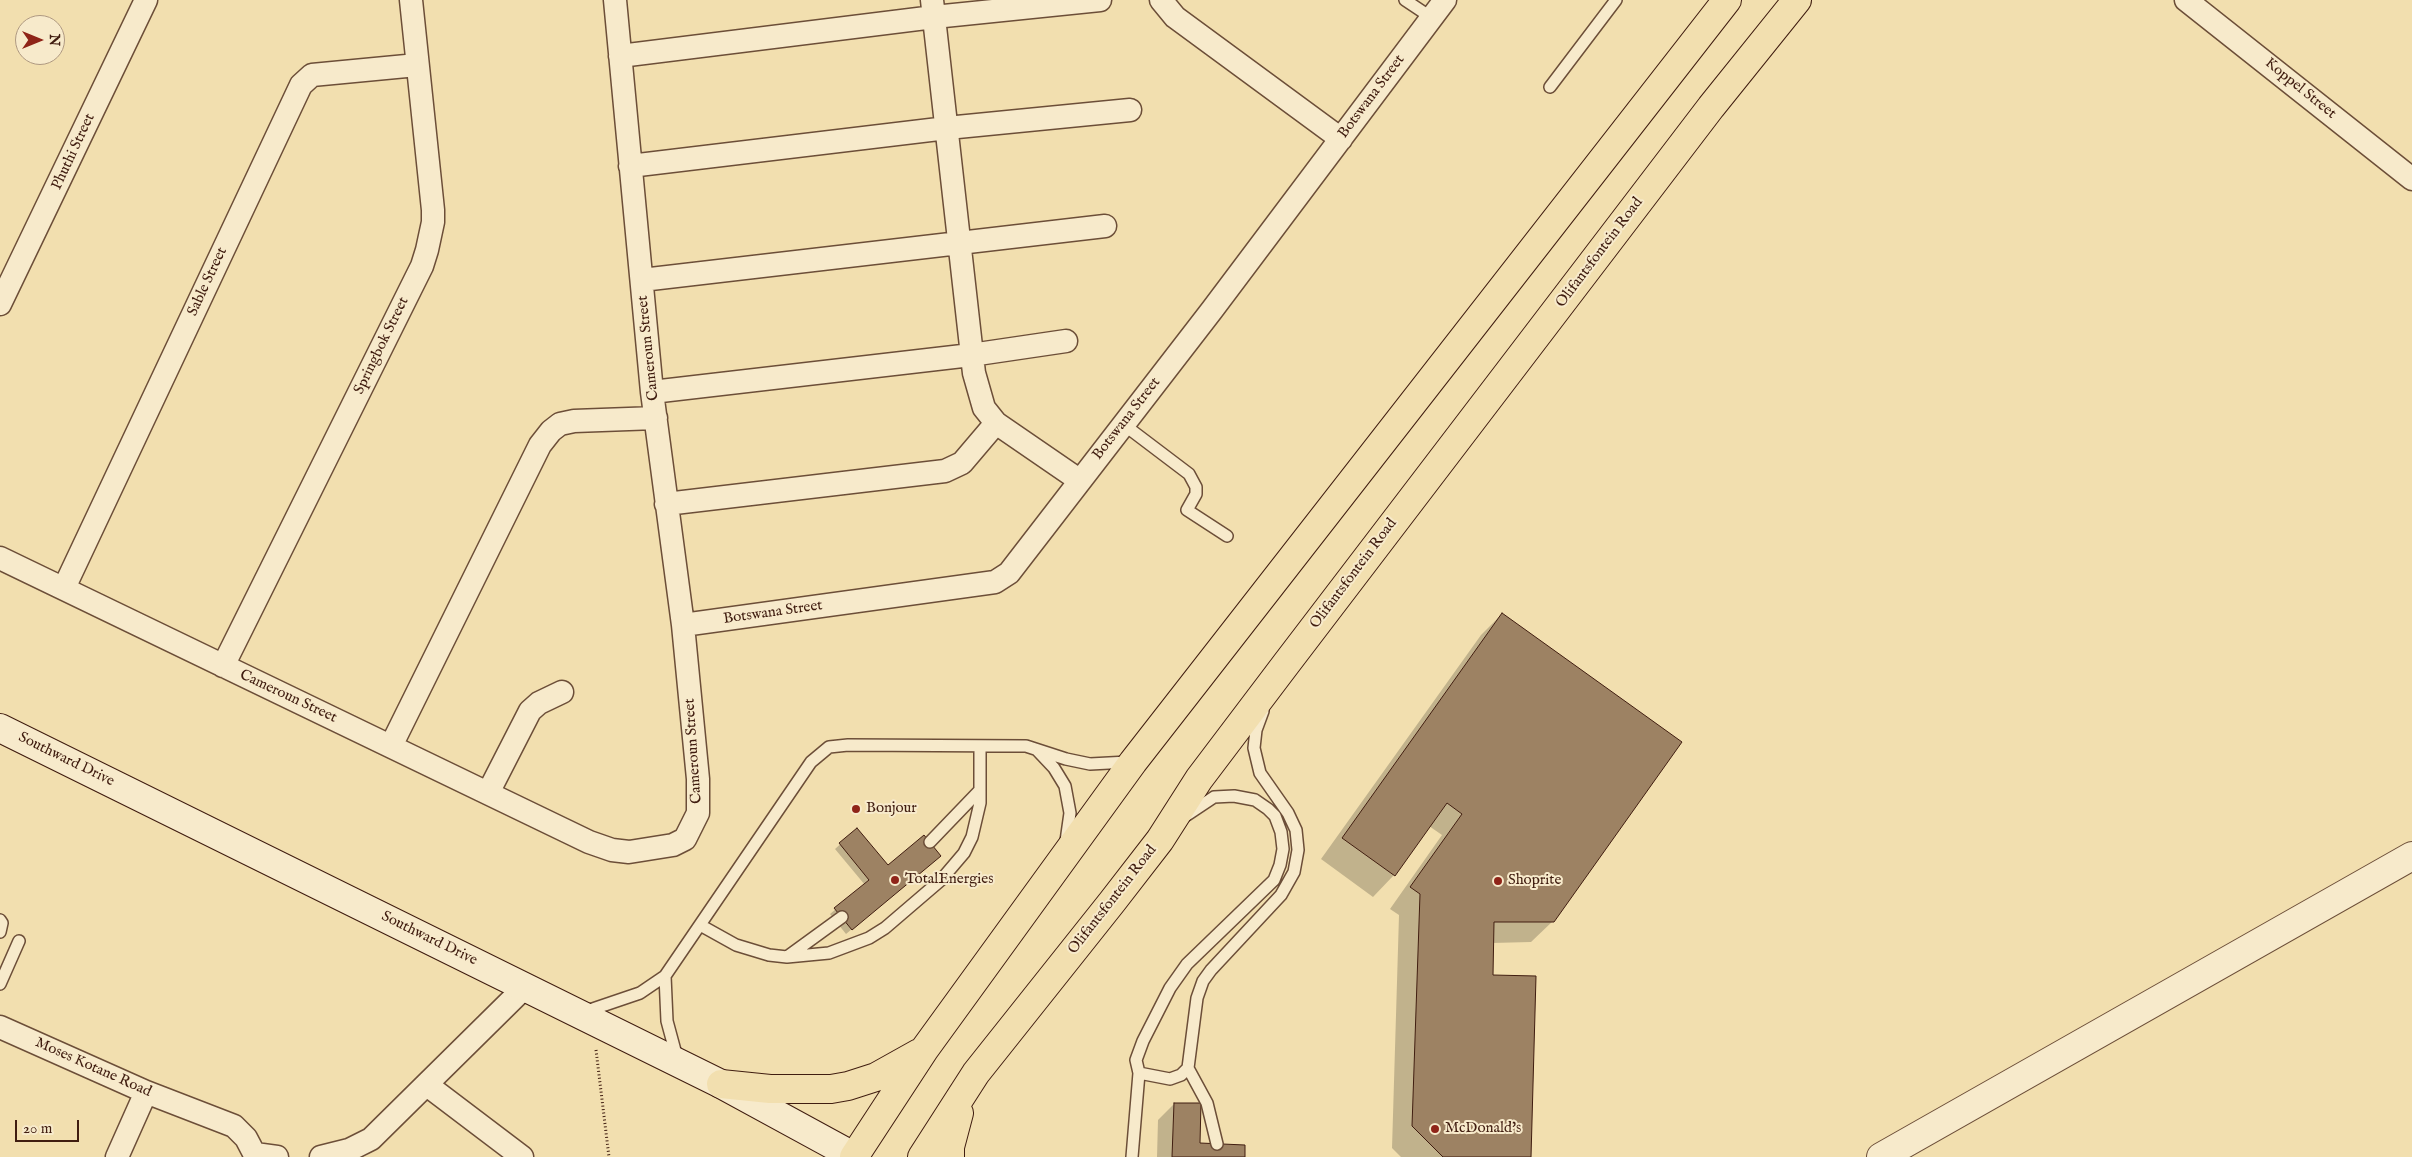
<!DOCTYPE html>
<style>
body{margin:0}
#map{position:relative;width:2412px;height:1157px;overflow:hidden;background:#f2dfaf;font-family:"IM FELL English",serif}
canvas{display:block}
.north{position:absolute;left:15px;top:15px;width:50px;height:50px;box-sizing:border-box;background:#f7eacb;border:1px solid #ae9880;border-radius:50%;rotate:90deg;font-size:14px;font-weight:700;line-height:20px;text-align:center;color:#401d10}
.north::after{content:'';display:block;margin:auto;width:18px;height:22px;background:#8f2418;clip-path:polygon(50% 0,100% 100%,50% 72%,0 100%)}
.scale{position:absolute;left:15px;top:1120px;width:64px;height:22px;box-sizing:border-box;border:2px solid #401d10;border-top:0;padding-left:6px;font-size:15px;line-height:18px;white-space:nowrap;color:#401d10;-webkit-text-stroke:4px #f7eacb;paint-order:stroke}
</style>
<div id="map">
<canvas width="2412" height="1157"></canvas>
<div class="north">N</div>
<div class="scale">20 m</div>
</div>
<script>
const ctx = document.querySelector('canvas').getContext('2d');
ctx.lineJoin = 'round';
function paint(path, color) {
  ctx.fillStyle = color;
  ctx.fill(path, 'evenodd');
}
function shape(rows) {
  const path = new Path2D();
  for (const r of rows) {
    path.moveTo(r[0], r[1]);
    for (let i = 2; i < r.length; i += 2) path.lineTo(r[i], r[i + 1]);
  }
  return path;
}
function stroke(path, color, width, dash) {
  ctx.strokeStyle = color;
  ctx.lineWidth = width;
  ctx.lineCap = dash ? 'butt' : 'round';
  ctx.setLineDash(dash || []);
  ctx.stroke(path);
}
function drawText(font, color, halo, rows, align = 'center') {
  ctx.font = font + ' "IM FELL English",serif';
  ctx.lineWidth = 4;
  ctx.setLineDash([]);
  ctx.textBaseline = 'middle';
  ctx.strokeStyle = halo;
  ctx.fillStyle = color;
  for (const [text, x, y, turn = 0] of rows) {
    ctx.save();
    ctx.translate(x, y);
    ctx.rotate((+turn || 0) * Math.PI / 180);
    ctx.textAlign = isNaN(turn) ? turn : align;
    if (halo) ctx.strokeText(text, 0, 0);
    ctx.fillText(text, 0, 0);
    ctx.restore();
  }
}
const shadow = shape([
 [1502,614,1553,921,1531,942,1492,943,1492,976,1530,1157,1401,1157,1392,1148,1399,915,1390,909,1442,835,1429,826,1394,875,1373,897,1321,859,1481,635],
 [857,829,888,867,934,861,846,934,830,914,865,885,835,849],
 [1174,1104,1198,1145,1244,1157,1157,1157,1158,1120]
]);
const building = shape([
 [1502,613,1682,742,1554,922,1494,922,1493,975,1536,976,1531,1157,1443,1157,1412,1126,1420,894,1410,887,1462,814,1447,803,1395,876,1342,838,1502,613],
 [857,828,888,865,924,835,941,856,852,930,834,908,869,880,839,843,857,828],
 [1174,1103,1201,1103,1200,1143,1245,1145,1245,1157,1172,1157,1174,1103]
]);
const path = shape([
 [596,1050,609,1157]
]);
const service = shape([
 [1405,0,1432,18],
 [1550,87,1616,0],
 [1123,424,1189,474,1196,487,1196,494,1187,510,1227,536],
 [1037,750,1054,768,1065,786,1070,813,1066,841],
 [1187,815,1214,797,1234,796,1255,800,1268,809,1275,816,1281,832,1283,849,1280,865,1274,880,1187,964,1170,988,1143,1041,1136,1060,1139,1073,1170,1079,1181,1075,1188,1068,1197,998,1203,981,1211,970,1281,895,1294,872,1298,850,1296,830,1288,813,1260,773,1254,748,1256,730,1263,711],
 [930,842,980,790],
 [0,920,2,923,0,932],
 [700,925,736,945,769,955,787,957,829,953,869,938,885,928,941,880,964,853,972,837,980,803,980,746],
 [787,957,842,917],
 [665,976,667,1021,677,1058],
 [0,984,19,941],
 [584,1012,640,993,665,976,811,762,829,747,848,745,1026,746,1066,759,1090,764,1128,762],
 [1188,1068,1207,1103,1217,1144],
 [1132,1157,1139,1073]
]);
const minor = shape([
 [932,0,974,373,984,408,996,423],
 [1161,0,1175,17,1341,139],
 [2186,0,2412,179],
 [620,56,934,17,1100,0],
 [630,166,947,128,1130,110],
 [642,280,1105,226],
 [0,304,146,0],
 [652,392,971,355,1066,341],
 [666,504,945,471,962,463,996,423,1079,480],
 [0,558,589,842,612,850,629,852,673,845,685,839,698,813,698,779,683,625,652,392,615,0],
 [64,588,301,85,312,75,417,65],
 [683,625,995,582,1009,573,1212,310,1445,0],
 [223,666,422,266,427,250,433,222,433,210,411,0],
 [391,746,540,445,551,431,560,424,574,421,656,418],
 [488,793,530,711,539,703,562,692],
 [0,1027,146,1092,234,1126,246,1138,256,1157],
 [427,1085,522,1157],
 [255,1154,277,1157],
 [117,1157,146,1092],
 [321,1157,349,1150,371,1139,525,987]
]);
const tertiary = shape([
 [1881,1157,2412,856]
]);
const secondary = shape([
 [0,728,721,1084,855,1157]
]);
const primary = shape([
 [721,1084,770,1089,831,1089,848,1086,876,1077,919,1053],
 [854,1157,924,1050,1133,762,1727,0],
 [922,1157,976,1073,1112,902,1160,840,1199,779,1286,664,1711,107,1797,0],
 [950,1157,950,1147,959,1113]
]);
const markers = [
 [856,809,5,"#8f2418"],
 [895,880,5,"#8f2418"],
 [1498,881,5,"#8f2418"],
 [1435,1129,5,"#8f2418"]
];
const streetNames = [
 ["Koppel Street",2300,89,39],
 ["Botswana Street",1372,97,-53],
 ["Phuthi Street",74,152,-65],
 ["Olifantsfontein Road",1600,253,-53],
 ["Sable Street",208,282,-65],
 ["Springbok Street",382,346,-64],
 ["Cameroun Street",649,348,-96],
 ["Botswana Street",1127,419,-52],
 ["Olifantsfontein Road",1354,574,-53],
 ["Botswana Street",773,613,-8],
 ["Cameroun Street",288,697,25],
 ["Cameroun Street",694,751,-94],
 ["Southward Drive",66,760,26],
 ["Olifantsfontein Road",1113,900,-52],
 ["Southward Drive",429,939,26],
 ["Moses Kotane Road",93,1068,24]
];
const poiNames = [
 ["Bonjour",866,809],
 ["TotalEnergies",905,880],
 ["Shoprite",1508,881],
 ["McDonald's",1445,1129]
];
paint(shadow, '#0003');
paint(building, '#9d8263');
stroke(building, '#401d10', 1);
stroke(service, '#6c4e38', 14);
stroke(minor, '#6c4e38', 25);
stroke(tertiary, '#6c4e38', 30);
stroke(secondary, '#401d10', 30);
stroke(primary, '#401d10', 30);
stroke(path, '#401d10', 3, [1, 2.5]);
stroke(service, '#f7eacb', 11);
stroke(minor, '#f7eacb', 22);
stroke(tertiary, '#f7eacb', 28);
stroke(secondary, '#f7eacb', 28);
stroke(primary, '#f2dfaf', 28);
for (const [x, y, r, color] of markers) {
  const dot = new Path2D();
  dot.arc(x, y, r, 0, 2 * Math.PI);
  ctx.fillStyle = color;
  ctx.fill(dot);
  stroke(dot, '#f7eacb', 2);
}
drawText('15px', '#401d10', '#f7eacb', streetNames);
drawText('15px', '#401d10', '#f7eacb', poiNames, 'left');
</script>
